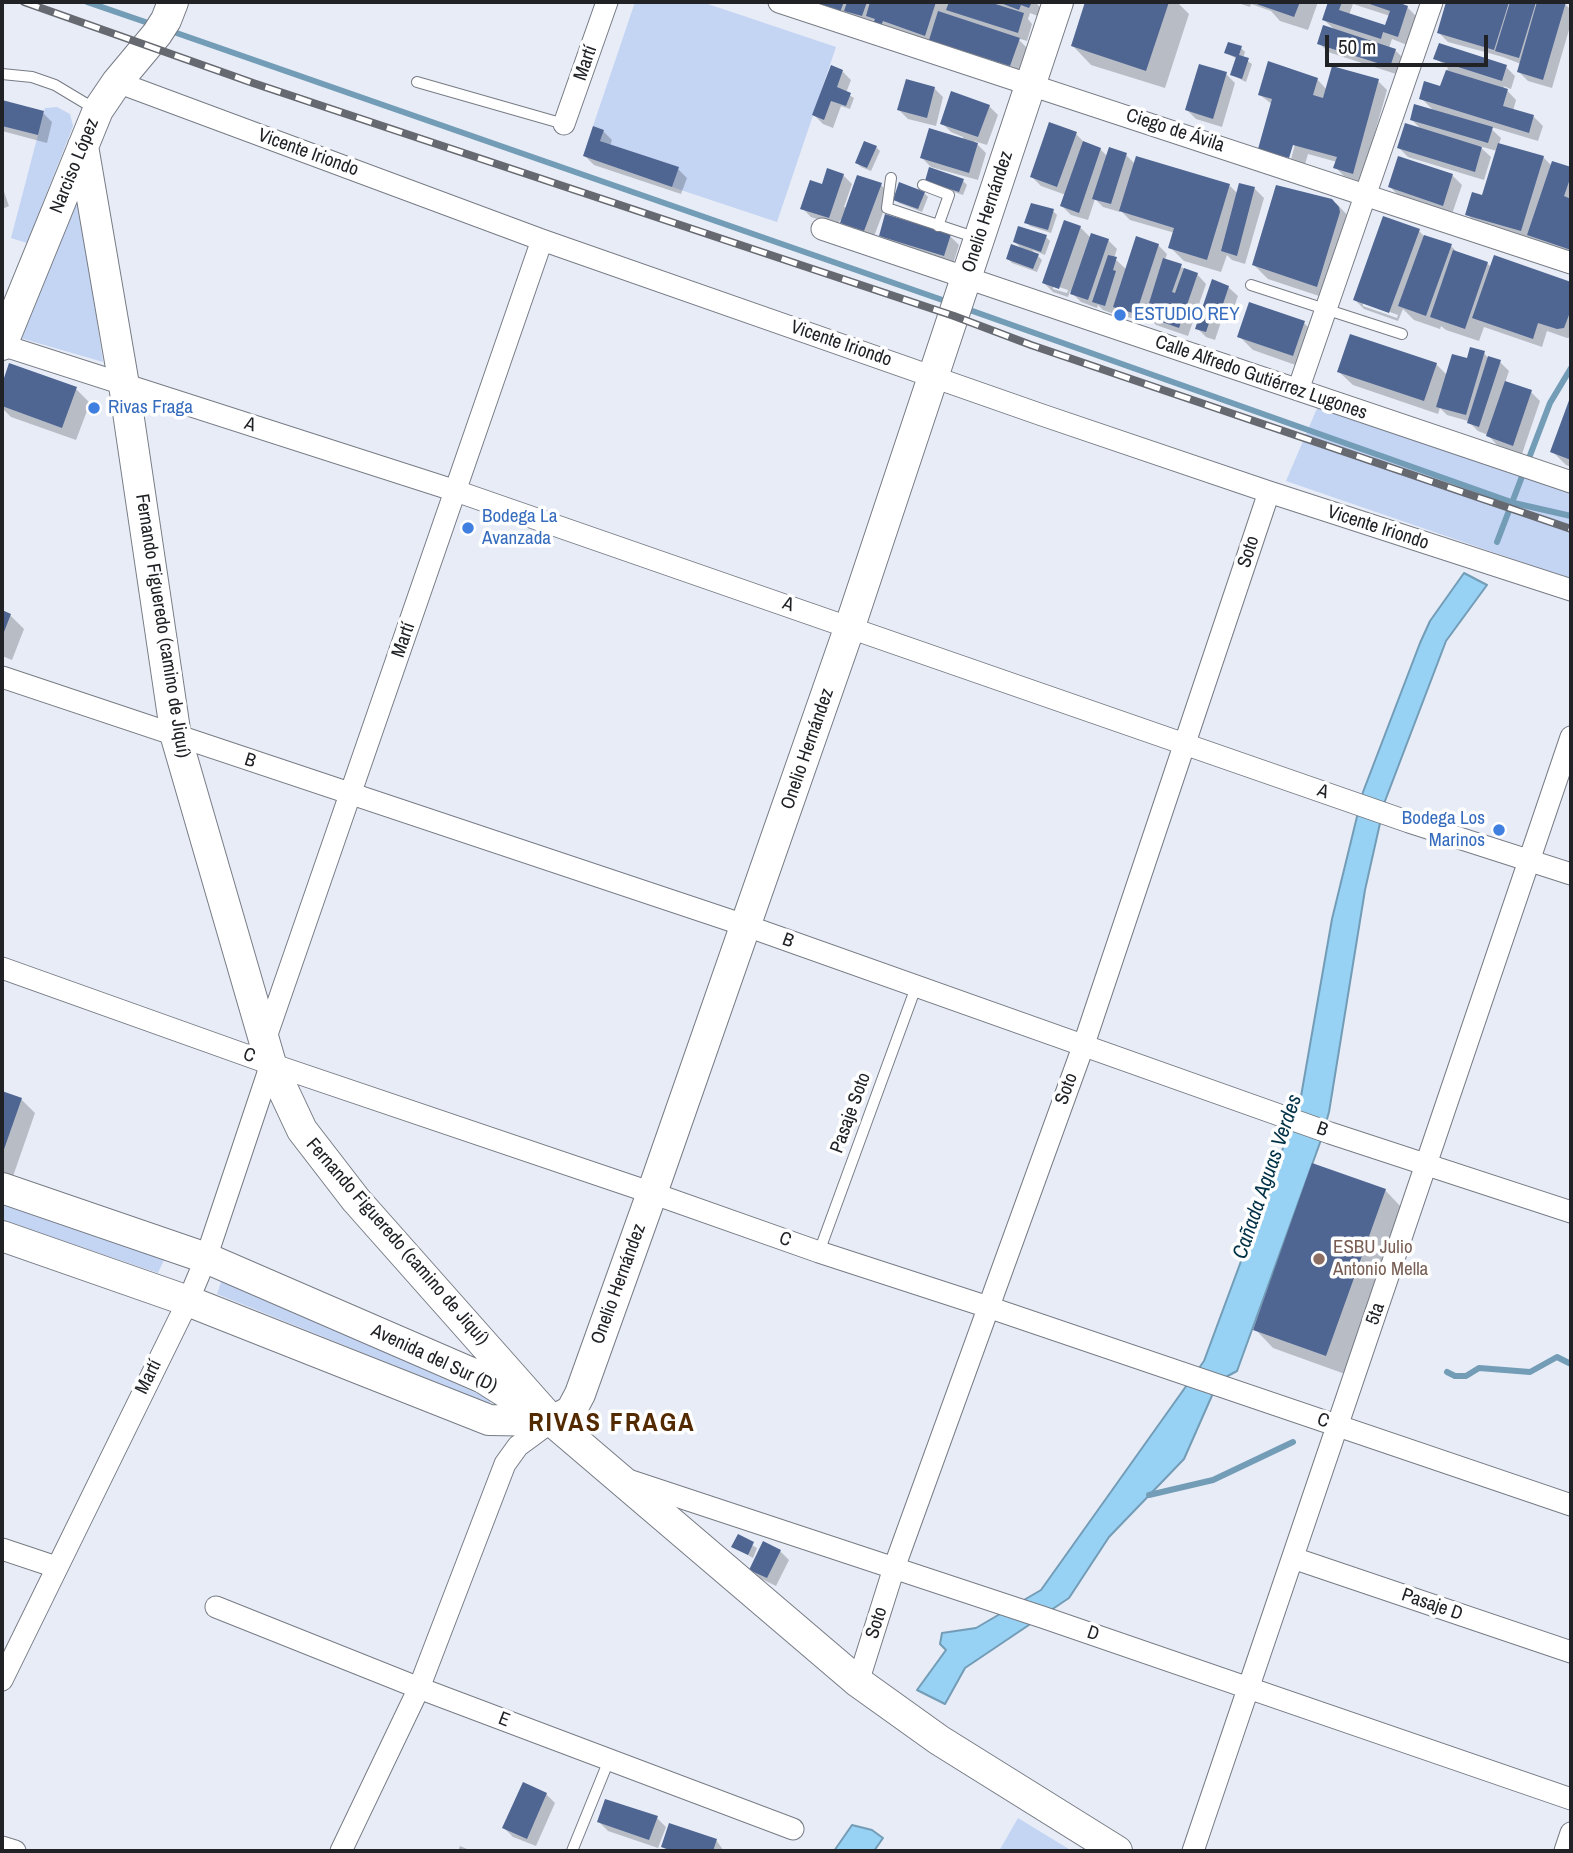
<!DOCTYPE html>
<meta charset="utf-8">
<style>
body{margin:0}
#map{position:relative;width:1573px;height:1853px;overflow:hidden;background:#e7ecf7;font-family:"Archivo Narrow",sans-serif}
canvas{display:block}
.frame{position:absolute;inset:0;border:4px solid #202226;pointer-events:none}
.scale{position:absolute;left:1325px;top:35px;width:163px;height:32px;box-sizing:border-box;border:4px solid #202226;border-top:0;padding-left:9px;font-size:21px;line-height:24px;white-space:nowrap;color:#202226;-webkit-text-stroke:5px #fff;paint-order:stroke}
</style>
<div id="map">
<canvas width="1573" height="1853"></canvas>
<div class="frame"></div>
<div class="scale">50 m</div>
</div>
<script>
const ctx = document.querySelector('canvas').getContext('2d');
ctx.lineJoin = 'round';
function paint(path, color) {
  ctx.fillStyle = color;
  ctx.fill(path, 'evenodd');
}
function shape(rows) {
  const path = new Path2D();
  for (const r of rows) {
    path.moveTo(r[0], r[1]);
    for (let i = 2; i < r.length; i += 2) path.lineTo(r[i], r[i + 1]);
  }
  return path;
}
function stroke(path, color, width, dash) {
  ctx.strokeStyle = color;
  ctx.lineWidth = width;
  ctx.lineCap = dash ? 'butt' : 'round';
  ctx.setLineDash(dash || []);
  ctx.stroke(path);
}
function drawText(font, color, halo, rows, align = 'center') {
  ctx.font = font + ' "Archivo Narrow",sans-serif';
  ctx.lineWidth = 7;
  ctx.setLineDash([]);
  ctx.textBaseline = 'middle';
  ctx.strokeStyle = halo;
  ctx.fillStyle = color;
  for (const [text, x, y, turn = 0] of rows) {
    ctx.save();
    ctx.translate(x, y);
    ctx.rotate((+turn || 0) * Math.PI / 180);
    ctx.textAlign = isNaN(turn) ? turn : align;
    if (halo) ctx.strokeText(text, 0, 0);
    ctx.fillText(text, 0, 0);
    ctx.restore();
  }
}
const green = shape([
 [635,2,702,2,836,47,777,222,672,187,678,167,600,141,604,130,593,126],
 [57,107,70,114,73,126,27,243,11,238,45,108],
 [78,193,103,362,17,337],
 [1318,406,1571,493,1571,579,1286,481],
 [2,1203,164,1260,158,1273,2,1220],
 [222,1279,490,1399,490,1404,217,1294],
 [1018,1818,1072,1851,999,1851]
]);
const water = shape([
 [1464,573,1487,585,1446,641,1385,801,1365,890,1329,1112,1321,1140,1237,1371,1224,1378,1214,1391,1184,1459,1109,1537,1069,1598,965,1668,945,1704,917,1690,946,1650,940,1644,942,1633,976,1628,1041,1590,1204,1361,1300,1102,1332,919,1363,792,1420,643,1430,621,1464,573],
 [852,1825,872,1830,883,1838,874,1851,834,1851,852,1825]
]);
const shadow = shape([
 [788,2,1035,2,1041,8,1038,16,1030,13,1028,19,1032,24,1027,41,1017,38,1033,54,1024,79,884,32,873,20,871,24],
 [1087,2,1177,2,1189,14,1165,88,1091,65,1073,46],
 [1235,2,1318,2,1308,30,1280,21,1271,11,1251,4,1250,7],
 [1330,2,1393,2,1407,7,1416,16,1407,45,1392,39,1389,48,1395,50,1404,59,1399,75,1328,52,1319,43,1336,31,1324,20],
 [1353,4,1390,16,1386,27,1349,15],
 [1448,2,1565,4,1571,10,1571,23,1552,88,1528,81,1519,72,1521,64,1503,57,1448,42,1439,33],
 [1241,48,1245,52,1243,58,1252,64,1246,82,1232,75,1237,59,1226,53],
 [1435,58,1506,67,1515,76,1511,89,1503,86,1516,100,1513,111,1534,117,1543,126,1538,141,1488,126,1501,138,1499,144,1543,157,1552,166,1553,163,1571,169,1571,258,1481,228,1467,214,1484,197,1497,151,1479,146,1491,157,1484,180,1408,157,1399,148,1422,130,1412,120,1435,112,1421,98,1441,88,1448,68],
 [842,71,851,80,846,93,854,98,850,109,841,106,833,128,823,124,814,115],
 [1226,74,1235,83,1222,127,1196,119,1187,110],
 [1317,79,1327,90,1378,81,1387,90,1361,182,1344,176,1335,167,1337,162,1308,154,1303,171,1289,167,1295,144,1292,141,1285,166,1260,149,1273,105,1260,95],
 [934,88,943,97,936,126,908,119,899,110],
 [2,102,43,113,52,122,47,143,2,131],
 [989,106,998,115,987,145,974,141,986,153,978,180,931,167,922,158,963,140,963,137,951,132,942,123],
 [603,131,612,140,610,146,678,169,687,178,681,194,594,165,585,156],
 [1076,134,1085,143,1100,149,1108,157,1126,155,1135,164,1137,158,1230,186,1238,194,1255,189,1264,198,1245,264,1232,260,1227,255,1221,272,1184,261,1170,247,1175,233,1130,220,1120,210,1120,212,1103,207,1095,199,1088,220,1071,215,1062,206,1066,195,1041,186,1032,177],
 [876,147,880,151,871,171,861,167,857,163],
 [1400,158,1453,176,1462,185,1452,214,1399,196,1390,187],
 [843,175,852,184,844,207,847,208,881,185,890,194,873,239,851,232,840,220,838,226,811,217,802,208,823,187],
 [963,181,967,185,963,195,931,184],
 [2,186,9,206,2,209],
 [924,193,928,197,922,212,899,203,895,199],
 [1336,203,1350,218,1331,300,1268,279,1254,265],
 [1053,211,1057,215,1051,233,1030,226,1026,222],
 [1080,227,1091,238,1108,240,1117,249,1114,258,1127,270,1158,245,1167,254,1165,260,1197,274,1206,284,1188,336,1156,325,1147,315,1145,322,1124,316,1116,307,1114,314,1103,310,1098,305,1097,308,1081,302,1070,291,1068,297,1053,292,1044,283],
 [1053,285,1068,290,1067,293,1053,289],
 [1419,231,1425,237,1451,246,1458,253,1487,263,1492,268,1495,257,1571,284,1571,337,1567,338,1547,331,1542,347,1484,327,1479,341,1446,330,1441,326,1440,329,1414,320,1403,309,1398,321,1364,309,1355,300],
 [1363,302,1398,315,1397,318,1363,306],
 [881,235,950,236,959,245,953,264,890,244],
 [1046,237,1050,241,1045,255,1032,250,1042,260,1037,272,1012,263,1008,259,1024,251,1015,242],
 [1228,287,1238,296,1228,324,1221,322,1215,340,1206,337,1197,328],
 [1304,323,1318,337,1307,369,1253,350,1239,336],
 [1484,353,1489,359,1500,362,1509,371,1505,383,1531,392,1540,401,1522,454,1497,445,1488,435,1478,431,1468,421,1447,415,1440,408,1438,414,1353,385,1339,372,1436,364,1447,375,1468,360],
 [11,365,76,389,90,403,76,440,11,417,2,408,2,390],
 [1571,400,1571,467,1566,465,1552,451],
 [2,612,10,615,24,629,12,660,2,656],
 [2,1093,21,1099,35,1113,10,1185,2,1182],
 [1385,1190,1403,1209,1345,1374,1273,1348,1255,1329],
 [738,1537,757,1548,753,1558,734,1547],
 [780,1551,789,1560,776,1586,760,1578,751,1569],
 [546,1794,555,1803,536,1846,513,1837,504,1828],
 [657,1818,666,1827,658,1848,608,1831,599,1822],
 [716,1840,724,1851,668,1851,663,1847],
 [460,1846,472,1851,458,1851]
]);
const stream = shape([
 [87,2,154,25],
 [168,30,951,303],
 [964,308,1514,503,1571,516],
 [1497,542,1550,403,1571,368],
 [1447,1372,1455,1376,1466,1376,1479,1368,1530,1372,1557,1357,1571,1364],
 [1149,1495,1213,1480,1293,1442]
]);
const building = shape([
 [810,2,844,2,840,12],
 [847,2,867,2,862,16,844,11],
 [870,2,936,2,925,36,883,21,881,26,873,23,875,19,866,16],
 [949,2,989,2,1024,13,1018,33,946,10],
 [998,2,1032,2,1029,8,1021,5,1019,10],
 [1085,2,1169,2,1146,71,1071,46],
 [1251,2,1300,2,1294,17],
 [1328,2,1342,2,1339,10,1385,25,1390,11,1364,2,1397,2,1408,6,1398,37,1383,32,1381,39,1322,20],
 [1446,2,1509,2,1494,50,1437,33],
 [1510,2,1536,2,1519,58,1495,51],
 [1537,2,1566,2,1543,80,1517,72],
 [938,11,1020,38,1010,66,929,40],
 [1323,25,1396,49,1390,67,1317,44],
 [1228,42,1242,46,1239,55,1249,58,1242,79,1230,75,1236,57,1224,53],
 [1439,43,1507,65,1502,81,1433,59],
 [1268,61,1318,78,1313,95,1323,98,1332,66,1379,79,1353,174,1333,168,1337,157,1293,145,1289,158,1258,149,1272,99,1258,95],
 [1199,64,1227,72,1213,119,1185,110],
 [831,65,843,70,837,87,851,93,846,106,831,101,824,120,812,115],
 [1446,70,1508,89,1503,106,1534,115,1529,133,1419,99,1424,81,1440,86],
 [906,79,935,87,927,118,897,110],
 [951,91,990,105,978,137,940,124],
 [2,100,44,111,38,135,2,126],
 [1414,104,1493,127,1488,143,1410,120],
 [1049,122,1077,132,1057,187,1030,177],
 [1405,123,1482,147,1475,172,1397,148],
 [593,126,604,130,600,141,679,167,672,187,583,156],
 [929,128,978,143,969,173,920,158],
 [864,141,877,146,867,168,855,163],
 [1083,141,1101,148,1079,213,1060,206],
 [1498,143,1544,156,1521,231,1465,215,1472,192,1482,195],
 [1109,147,1127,153,1111,204,1092,199],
 [1136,156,1230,184,1207,260,1168,248,1174,228,1119,211],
 [1398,156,1453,174,1443,206,1388,187],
 [1552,161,1571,167,1571,176,1564,196,1571,199,1571,250,1527,235],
 [929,167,964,179,959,192,925,181],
 [827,168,844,174,829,218,800,209,810,180,822,184],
 [857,175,882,183,864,231,840,223],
 [899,182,925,192,918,209,893,200],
 [1239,183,1255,187,1237,256,1221,251],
 [1276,185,1332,199,1339,207,1340,212,1317,287,1252,265],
 [1031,203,1054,209,1048,230,1024,223],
 [885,214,951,234,944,256,879,236],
 [1383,216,1420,229,1389,313,1353,300],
 [1064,220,1081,226,1059,289,1042,283],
 [1018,226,1047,235,1041,252,1013,242],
 [1091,233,1109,239,1088,300,1070,294],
 [1424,235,1452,244,1426,316,1398,306],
 [1136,236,1159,244,1136,314,1113,307],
 [1011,244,1039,254,1033,269,1006,259],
 [1453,250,1488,262,1465,329,1430,317],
 [1108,255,1117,257,1113,270,1116,271,1105,306,1092,302],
 [1494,255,1571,282,1571,316,1569,315,1564,328,1557,329,1538,323,1533,339,1472,318],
 [1163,258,1182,264,1172,292,1175,293,1184,268,1198,273,1179,328,1145,316],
 [1212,279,1229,286,1219,316,1212,314,1206,332,1195,329],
 [1249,302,1305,321,1293,356,1237,337],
 [1350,334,1437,363,1424,401,1337,372],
 [1470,347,1485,351,1466,415,1436,407,1452,354,1467,358],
 [1488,356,1501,360,1479,427,1467,423],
 [9,363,77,387,62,428,2,406,2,384],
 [1505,381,1532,390,1513,446,1486,436],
 [1571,395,1571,460,1550,452],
 [2,610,11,614,2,637],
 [2,1091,22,1098,2,1155],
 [1312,1163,1386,1189,1326,1356,1253,1330],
 [738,1534,754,1542,748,1555,731,1547],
 [763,1541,781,1550,767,1578,749,1570],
 [523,1782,547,1793,527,1839,502,1828],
 [605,1799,658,1816,649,1840,597,1822],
 [669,1823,717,1839,713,1851,673,1851,661,1847]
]);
const lane = shape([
 [2,74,32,77,55,85,95,109],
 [417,82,564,124],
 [891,178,887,208,977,238],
 [923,185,949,195,938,226],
 [1251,285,1402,334],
 [819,1252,916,987],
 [572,1851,609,1760]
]);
const street = shape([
 [779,2,1571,263],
 [117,82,542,240,1042,415,1269,492,1571,590],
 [564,124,607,2],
 [822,229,1571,482],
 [2,345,456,491,1409,822,1571,874],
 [1298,390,1432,2],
 [2,677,747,926,1330,1133,1571,1212],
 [2,968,271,1064,652,1193,819,1252,988,1307,1571,1505],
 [265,1040,542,240],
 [628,1480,1045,1618,1571,1799],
 [2,1549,56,1567],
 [1293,1558,1571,1652],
 [216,1607,419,1688,793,1829],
 [2,1680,188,1301,206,1258,271,1064],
 [858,1682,894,1568,1084,1044,1269,492],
 [2,1847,15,1851],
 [341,1851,419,1688,505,1464,518,1446,552,1421],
 [1193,1851,1571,737],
 [1565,1851,1571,1833]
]);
const secondary = shape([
 [83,146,124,385,176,737,271,1064,302,1130,356,1200,552,1421,858,1682,939,1740,1117,1851],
 [2,345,98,110,117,82,157,34,166,20,173,2],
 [2,1188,206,1258,483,1378,524,1404],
 [2,1236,188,1301,489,1420,552,1421],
 [552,1421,571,1411,580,1394,652,1193,850,626,1058,2]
]);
const rail = shape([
 [24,2,253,83,954,316,1031,345,1571,529]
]);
const markers = [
 [1120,315,7,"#3f7fe0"],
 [94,408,7,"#3f7fe0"],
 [468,528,7,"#3f7fe0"],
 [1499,830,7,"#3f7fe0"],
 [1319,1259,7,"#8d6e63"]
];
const streetNames = [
 ["Martí",586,63,-71],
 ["Ciego de Ávila",1175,131,18],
 ["Vicente Iriondo",308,153,20],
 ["Narciso López",75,166,-68],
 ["Onelio Hernández",988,212,-72],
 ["Vicente Iriondo",841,344,19],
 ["Calle Alfredo Gutiérrez Lugones",1261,378,19],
 ["A",250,425,18],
 ["Vicente Iriondo",1378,528,18],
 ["Soto",1249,552,-72],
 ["A",788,605,19],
 ["Fernando Figueredo (camino de Jiquí)",162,626,81],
 ["Martí",404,640,-71],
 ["Onelio Hernández",808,749,-71],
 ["B",250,761,18],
 ["A",1323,792,20],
 ["B",788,941,20],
 ["C",249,1056,20],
 ["Soto",1067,1089,-70],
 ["Pasaje Soto",851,1113,-70],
 ["B",1322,1130,19],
 ["C",785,1240,20],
 ["Fernando Figueredo (camino de Jiquí)",397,1242,49],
 ["Onelio Hernández",619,1284,-70],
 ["5ta",1376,1314,-71],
 ["Avenida del Sur (D)",434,1359,25],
 ["Martí",149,1377,-64],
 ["C",1323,1421,19],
 ["Pasaje D",1432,1605,19],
 ["Soto",877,1623,-72],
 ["D",1093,1634,19],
 ["E",504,1720,21]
];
const shopNames = [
 ["ESTUDIO REY",1134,315],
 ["Rivas Fraga",108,408],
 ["Bodega La",482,517],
 ["Avanzada",482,539],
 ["Bodega Los",1485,819,"right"],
 ["Marinos",1485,841,"right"]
];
const educationNames = [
 ["ESBU Julio",1333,1248],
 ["Antonio Mella",1333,1270]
];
const waterNames = [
 ["Cañada Aguas Verdes",1268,1177,-71]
];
const districtNames = [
 ["RIVAS FRAGA",612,1424]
];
paint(green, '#c4d4f3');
paint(water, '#97d1f3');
stroke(water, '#739cb6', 2);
paint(shadow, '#0003');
stroke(stream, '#739cb6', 6);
paint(building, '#4f6592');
stroke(lane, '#777c85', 12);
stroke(street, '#777c85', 23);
stroke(secondary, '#777c85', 32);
stroke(lane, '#fff', 10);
stroke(street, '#fff', 21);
stroke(secondary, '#fff', 30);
stroke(rail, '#666970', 8);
stroke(rail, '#fff', 5, [16]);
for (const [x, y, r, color] of markers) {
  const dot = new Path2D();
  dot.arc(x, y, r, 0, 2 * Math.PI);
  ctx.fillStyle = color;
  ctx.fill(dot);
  stroke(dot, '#fff', 2.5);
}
drawText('19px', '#202226', '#fff', streetNames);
drawText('19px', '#366cbe', '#fff', shopNames, 'left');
drawText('19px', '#785e54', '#fff', educationNames, 'left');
drawText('italic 21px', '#003147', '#fff', waterNames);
ctx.letterSpacing = '2px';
drawText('bold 26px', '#532900', '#fff', districtNames);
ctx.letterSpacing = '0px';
</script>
